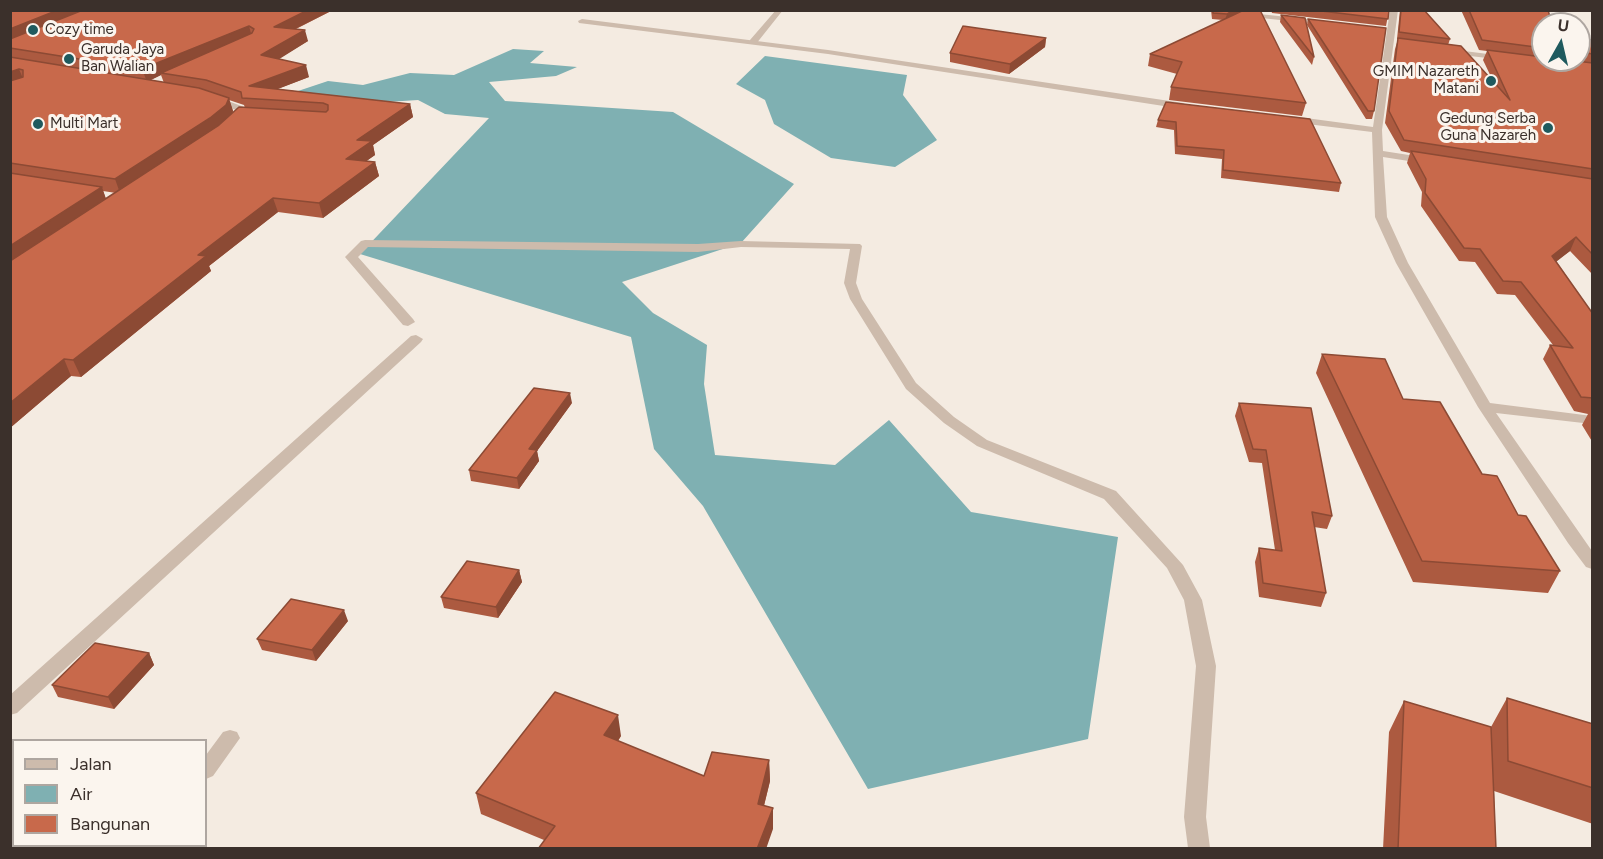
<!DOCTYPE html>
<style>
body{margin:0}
#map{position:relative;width:1603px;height:859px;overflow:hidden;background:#f4ebe1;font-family:Figtree,sans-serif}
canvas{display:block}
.frame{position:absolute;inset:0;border:12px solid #3b302b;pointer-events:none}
.legend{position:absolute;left:12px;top:739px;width:195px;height:108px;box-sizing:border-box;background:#fbf5ee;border:2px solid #aea6a0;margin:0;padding:8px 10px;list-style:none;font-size:18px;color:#3b302b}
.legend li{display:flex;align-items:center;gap:12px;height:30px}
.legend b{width:30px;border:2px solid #aea6a0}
.north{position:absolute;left:1531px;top:12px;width:60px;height:60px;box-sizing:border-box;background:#fbf5ee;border:2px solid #aea6a0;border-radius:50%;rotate:8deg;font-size:16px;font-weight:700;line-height:24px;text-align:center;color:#3b302b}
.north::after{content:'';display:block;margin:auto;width:21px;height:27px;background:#1f5a5e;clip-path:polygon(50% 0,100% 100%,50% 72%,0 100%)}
</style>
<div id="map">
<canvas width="1603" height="859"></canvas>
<div class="frame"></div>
<ul class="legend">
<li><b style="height:8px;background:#cdbbac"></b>Jalan</li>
<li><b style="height:16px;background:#7fb0b2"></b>Air</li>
<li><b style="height:16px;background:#c8694b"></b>Bangunan</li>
</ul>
<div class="north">U</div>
</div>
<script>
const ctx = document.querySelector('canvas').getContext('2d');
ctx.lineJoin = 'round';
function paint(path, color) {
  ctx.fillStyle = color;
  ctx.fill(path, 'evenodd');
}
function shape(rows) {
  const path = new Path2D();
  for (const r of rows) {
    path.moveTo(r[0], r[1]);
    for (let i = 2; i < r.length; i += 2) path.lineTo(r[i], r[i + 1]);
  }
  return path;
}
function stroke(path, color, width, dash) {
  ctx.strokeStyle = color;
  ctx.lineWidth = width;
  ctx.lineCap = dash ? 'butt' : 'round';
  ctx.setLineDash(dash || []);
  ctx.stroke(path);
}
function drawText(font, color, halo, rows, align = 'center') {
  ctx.font = font + ' Figtree,sans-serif';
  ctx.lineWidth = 6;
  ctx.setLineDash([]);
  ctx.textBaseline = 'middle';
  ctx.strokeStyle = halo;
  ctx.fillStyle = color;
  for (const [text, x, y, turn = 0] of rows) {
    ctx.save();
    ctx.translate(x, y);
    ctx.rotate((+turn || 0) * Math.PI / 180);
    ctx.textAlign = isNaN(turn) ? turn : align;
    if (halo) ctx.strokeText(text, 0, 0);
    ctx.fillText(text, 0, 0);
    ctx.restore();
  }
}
const water = shape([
 [513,49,544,51,530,63,577,67,556,76,489,82,505,101,673,112,794,184,741,243,622,282,653,313,707,345,704,384,715,455,835,465,889,420,971,512,1118,537,1088,739,868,789,703,506,654,449,631,337,360,254,489,118,445,114,418,100,340,105,298,91,328,81,363,85,410,73,454,75],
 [765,56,907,75,903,95,937,140,895,167,831,158,774,124,765,100,736,84]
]);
const lane = shape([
 [776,10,783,10,756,44,750,44,750,40,776,10],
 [365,240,698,244,741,241,860,244,862,246,856,283,862,299,916,383,954,417,987,440,1116,491,1183,565,1202,600,1216,666,1206,817,1210,848,1188,848,1184,817,1196,666,1184,600,1167,568,1104,499,977,446,944,423,906,389,850,299,844,283,850,249,741,247,698,252,368,247,358,257,413,319,415,322,408,326,403,325,345,257,361,241,365,240],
 [230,730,237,732,240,738,213,776,206,779,206,755,223,732,230,730]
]);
const street = shape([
 [1390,10,1398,10,1382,130,1383,151,1428,158,1433,161,1428,164,1383,157,1387,217,1408,263,1490,403,1592,416,1592,424,1496,413,1592,551,1592,569,1586,567,1568,543,1478,407,1396,263,1375,217,1372,132,1291,122,1286,119,1291,116,1373,127,1390,10],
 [1240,12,1326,21,1330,23,1326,25,1243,16,1240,12],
 [582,19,828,50,1183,103,1188,106,1183,109,828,54,579,23,578,21,582,19],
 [1448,49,1504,56,1508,58,1504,60,1445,53,1444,51,1448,49],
 [209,96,215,96,244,107,246,109,236,125,228,123,236,110,209,100,209,96],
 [416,335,423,339,421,342,17,713,10,715,10,695,411,336,416,335],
 [10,774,14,775,14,793,10,792,10,774],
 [135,846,162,846,163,848,136,848,135,846]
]);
const wall = shape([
 [10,10,333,10,296,29,308,41,278,59,309,77,277,89,410,104,413,117,373,145,375,155,366,161,375,162,379,176,323,218,278,212,209,266,211,271,81,377,71,376,10,428],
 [161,75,164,83,150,80],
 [229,100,244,105,245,108,232,114,233,111],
 [103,191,116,193,106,199],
 [1211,10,1270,10,1268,12,1260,11,1306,103,1302,116,1169,100,1171,87,1177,74,1148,66,1150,54,1223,20,1212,19],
 [1271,10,1389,10,1386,26,1272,13],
 [1400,10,1424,10,1450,39,1448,45,1493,81,1483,60,1487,51,1479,50,1461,10,1548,10,1543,24,1543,60,1579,60,1579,39,1593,40,1593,275,1570,251,1556,261,1593,314,1593,443,1582,425,1588,414,1574,411,1543,359,1550,345,1553,345,1515,295,1497,294,1475,262,1459,261,1421,206,1422,192,1407,163,1410,153,1401,151,1385,123,1395,49,1398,39,1397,39],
 [1281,15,1314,57,1312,65,1280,22],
 [1308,19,1374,111,1372,119,1366,119,1307,25],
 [1046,38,1045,47,1009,74,950,62,950,53],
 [1166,102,1341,183,1339,192,1221,178,1222,159,1175,154,1174,130,1156,127,1158,120],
 [1322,354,1403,399,1482,474,1518,515,1560,571,1548,593,1413,582,1316,373],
 [572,403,537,451,539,461,519,489,471,481,469,470],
 [1239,403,1332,516,1327,529,1314,527,1326,593,1321,607,1259,597,1255,562,1259,548,1275,550,1262,463,1249,462,1235,416],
 [519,570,522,582,498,618,444,608,441,597],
 [348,621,316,661,262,650,257,639],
 [149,653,154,665,114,709,58,697,52,685],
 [1507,698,1593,724,1593,824,1494,791,1496,849,1383,849,1389,732,1404,701,1491,727],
 [621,736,618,741,704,776,769,760,770,781,764,806,773,829,544,840,481,814,476,793]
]);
const shadedWall = shape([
 [58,10,90,10,10,42,10,29],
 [308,10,333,10,277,38,274,27],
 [1233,10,1246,10,1225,20,1227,14],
 [249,26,252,37,161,73,161,75,147,82,142,69],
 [305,30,308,41,265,68,261,55],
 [1046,38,1045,47,1009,74,1010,64],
 [306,65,309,77,252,99,249,86],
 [19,69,24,81,10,86,10,72],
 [229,98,233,111,230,118,120,193,115,179],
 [410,104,413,117,373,145,375,155,350,173,346,159,357,140],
 [375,162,379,176,323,218,319,203],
 [102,187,107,202,10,266,10,246],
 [273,198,278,212,209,266,211,271,81,377,73,360,198,255],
 [1576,237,1570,251,1547,269,1552,256],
 [64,359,71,376,10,428,10,403],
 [570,393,572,403,537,451,539,461,519,489,517,478,529,449],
 [519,570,522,582,498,618,496,607],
 [344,610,348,621,316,661,312,650],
 [149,653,154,665,114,709,108,697],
 [618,715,621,736,607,756,604,735],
 [769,760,770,781,759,825,758,804],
 [773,808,773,829,766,849,757,849]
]);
const building = shape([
 [10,10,58,10,10,29,10,10],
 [83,10,308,10,274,27,305,30,261,55,306,65,249,86,410,104,357,140,372,141,346,159,375,162,319,203,273,198,198,255,206,256,73,360,64,359,10,403,10,261,219,125,239,107,326,112,328,110,328,105,323,103,242,98,241,92,206,80,161,73,252,33,254,29,249,26,142,69,10,48,10,39,83,10],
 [1213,10,1233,10,1227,14,1213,13,1213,10],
 [1244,10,1260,10,1306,103,1171,87,1182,62,1150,54,1244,10],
 [1313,10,1389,10,1388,19,1313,10],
 [1401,10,1424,10,1450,39,1399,32,1401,10],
 [1469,10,1548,10,1550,17,1557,24,1543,24,1543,48,1482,40,1469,10],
 [1281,15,1305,18,1314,57,1281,15],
 [1308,19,1386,28,1374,111,1368,111,1308,19],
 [963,26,1046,38,1010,64,950,53,963,26],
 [1398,38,1461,46,1510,100,1487,50,1543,57,1543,60,1567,60,1593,63,1593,169,1404,140,1389,111,1398,38],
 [1579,39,1593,40,1593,54,1579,52,1579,39],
 [10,57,199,88,229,98,226,105,210,118,115,179,10,163,10,81,23,77,23,70,19,69,10,72,10,57],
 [1166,102,1310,119,1341,183,1223,170,1224,150,1177,146,1176,122,1158,120,1166,102],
 [1411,151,1593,179,1593,255,1576,237,1552,256,1593,314,1593,398,1581,397,1550,345,1573,348,1521,282,1503,281,1480,249,1464,248,1425,193,1426,179,1411,151],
 [10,173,102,187,10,246,10,173],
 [1322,354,1385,359,1403,399,1440,402,1482,474,1497,476,1518,515,1526,516,1560,571,1422,561,1322,354],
 [534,388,570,393,529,449,537,450,517,478,469,470,534,388],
 [1239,403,1311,408,1332,516,1312,512,1326,593,1263,583,1259,548,1282,551,1266,450,1253,449,1239,403],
 [467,561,519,570,496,607,441,597,467,561],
 [291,599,344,610,312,650,257,639,291,599],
 [95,643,149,653,108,697,52,685,95,643],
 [555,692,618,715,604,735,704,776,712,752,769,760,758,804,773,808,757,849,538,849,555,826,476,793,555,692],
 [1507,698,1593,724,1593,788,1508,761,1507,698],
 [1404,701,1491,727,1496,849,1398,849,1404,701]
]);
const markers = [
 [33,30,6,"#1f5a5e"],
 [69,59,6,"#1f5a5e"],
 [1491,81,6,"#1f5a5e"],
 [38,124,6,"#1f5a5e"],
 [1548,128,6,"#1f5a5e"]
];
const farPoinames = [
 ["Cozy time",45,30],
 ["Garuda Jaya",81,50],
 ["Ban Walian",81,67],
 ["GMIM Nazareth",1479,72,"right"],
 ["Matani",1479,89,"right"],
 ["Gedung Serba",1536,119,"right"],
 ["Guna Nazareh",1536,136,"right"],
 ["Multi Mart",50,124]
];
paint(water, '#7fb0b2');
paint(lane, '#cdbbac');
paint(street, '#cdbbac');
paint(wall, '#ac5a40');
paint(shadedWall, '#8c4a34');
paint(building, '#c8694b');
stroke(building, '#8c4a34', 1.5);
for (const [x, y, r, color] of markers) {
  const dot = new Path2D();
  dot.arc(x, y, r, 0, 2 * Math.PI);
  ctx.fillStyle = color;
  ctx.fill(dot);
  stroke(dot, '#fbf5ee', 2);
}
drawText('15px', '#3b302b', '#fbf5ee', farPoinames, 'left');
</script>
